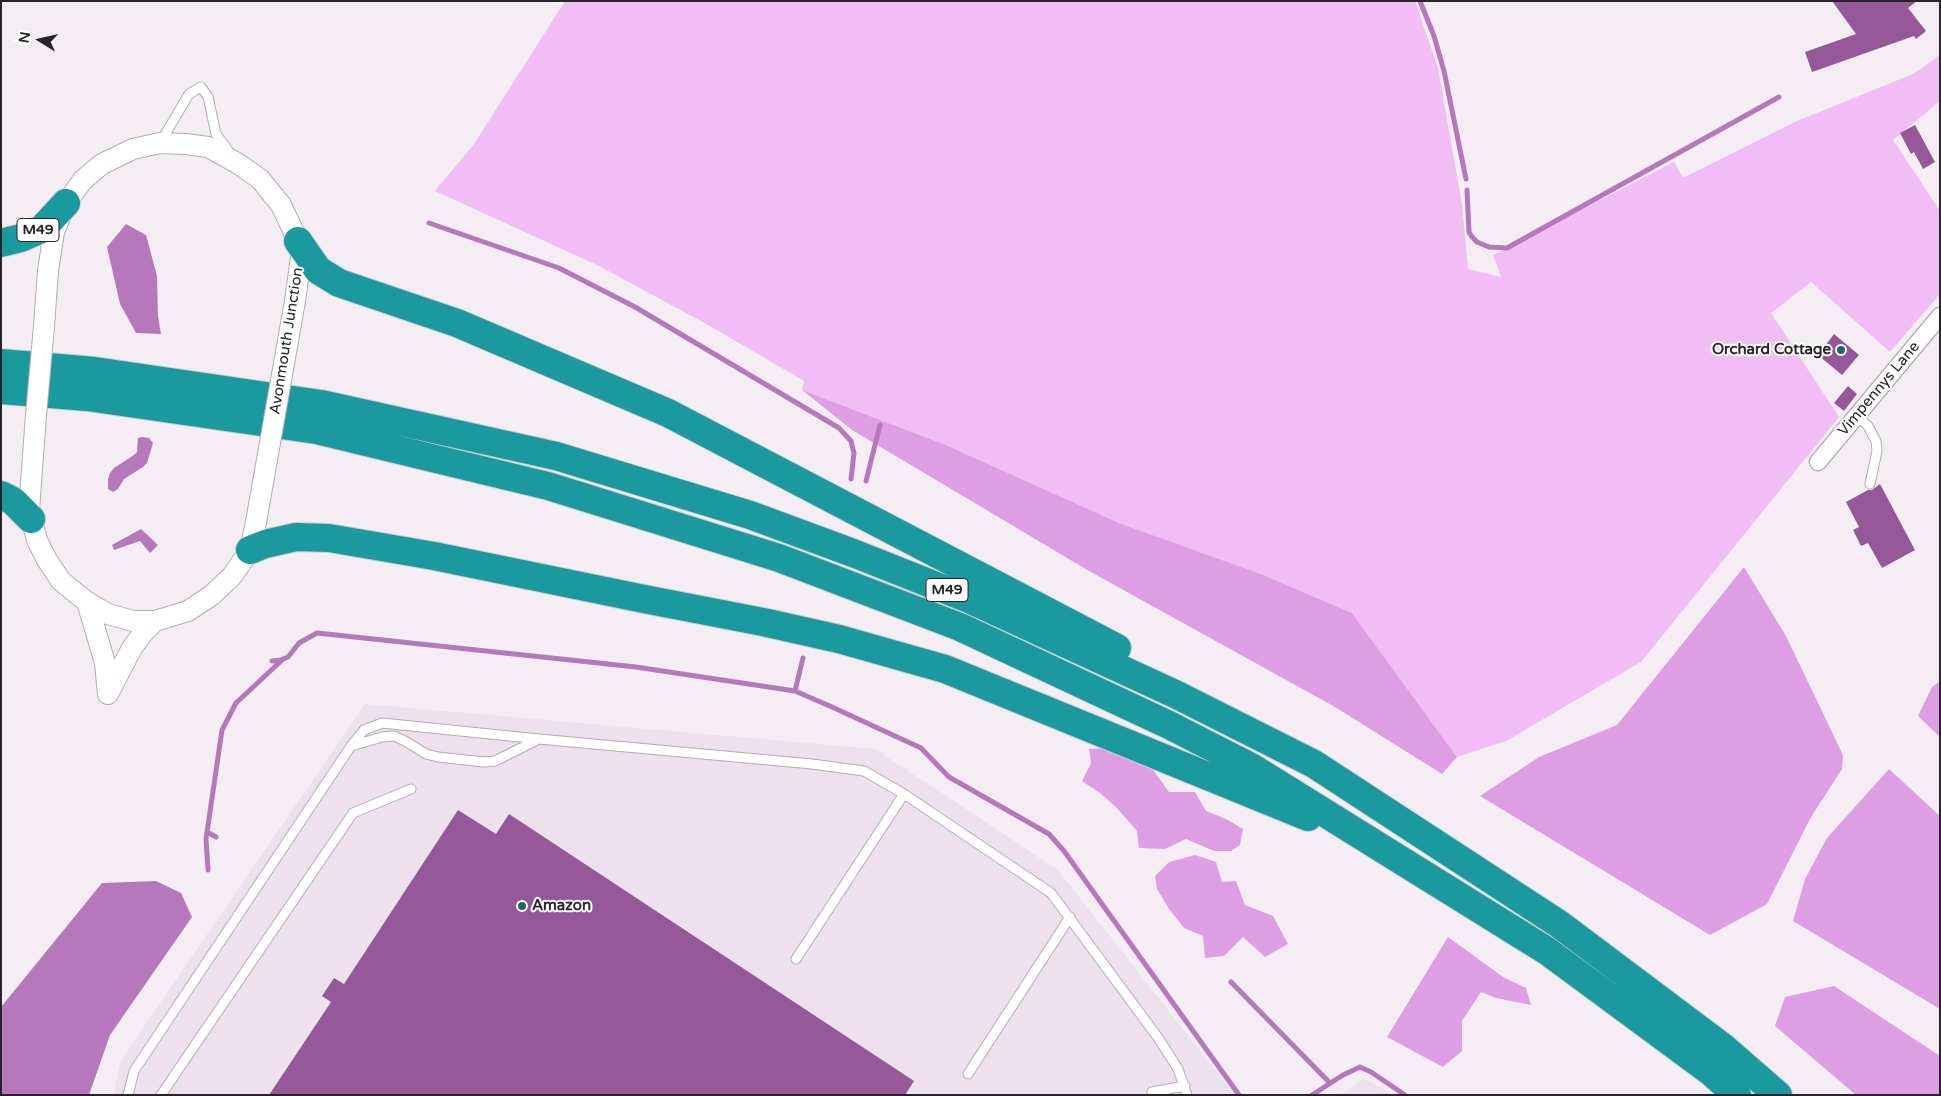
<!DOCTYPE html>
<style>
body{margin:0}
#map{position:relative;width:1941px;height:1096px;overflow:hidden;background:#f4eef4;font-family:"Varela Round",sans-serif}
canvas{display:block}
.frame{position:absolute;inset:0;border:2px solid #262426;pointer-events:none}
.north{position:absolute;left:15px;top:15px;width:50px;height:50px;-webkit-text-stroke:4px #fff;paint-order:stroke;rotate:280deg;font-size:14px;font-weight:700;line-height:20px;text-align:center;color:#262426}
.north::after{content:'';display:block;margin:auto;width:18px;height:22px;background:#262426;clip-path:polygon(50% 0,100% 100%,50% 72%,0 100%)}
</style>
<div id="map">
<canvas width="1941" height="1096"></canvas>
<div class="frame"></div>
<div class="north">N</div>
</div>
<script>
const ctx = document.querySelector('canvas').getContext('2d');
ctx.lineJoin = 'round';
function paint(path, color) {
  ctx.fillStyle = color;
  ctx.fill(path, 'evenodd');
}
function shape(rows) {
  const path = new Path2D();
  for (const r of rows) {
    path.moveTo(r[0], r[1]);
    for (let i = 2; i < r.length; i += 2) path.lineTo(r[i], r[i + 1]);
  }
  return path;
}
function stroke(path, color, width, dash) {
  ctx.strokeStyle = color;
  ctx.lineWidth = width;
  ctx.lineCap = dash ? 'butt' : 'round';
  ctx.setLineDash(dash || []);
  ctx.stroke(path);
}
function drawText(font, color, halo, rows, align = 'center') {
  ctx.font = font + ' "Varela Round",sans-serif';
  ctx.lineWidth = 4;
  ctx.setLineDash([]);
  ctx.textBaseline = 'middle';
  ctx.strokeStyle = halo;
  ctx.fillStyle = color;
  for (const [text, x, y, turn = 0] of rows) {
    ctx.save();
    ctx.translate(x, y);
    ctx.rotate((+turn || 0) * Math.PI / 180);
    ctx.textAlign = isNaN(turn) ? turn : align;
    if (halo) ctx.strokeText(text, 0, 0);
    ctx.fillText(text, 0, 0);
    ctx.restore();
  }
}
const built = shape([
 [365,704,875,749,1058,870,1235,1095,113,1095,121,1060],
 [1364,1078,1393,1095,1340,1095]
]);
const green = shape([
 [565,1,1415,1,1438,68,1462,204,1468,269,1501,277,1493,255,1674,162,1683,178,1797,121,1913,74,1940,55,1940,101,1893,140,1940,211,1940,294,1890,352,1811,282,1771,313,1839,417,1641,662,1506,741,1457,757,1352,613,1261,574,1119,523,946,445,802,390,804,381,710,326,599,266,435,191,474,144]
]);
const forest = shape([
 [802,390,946,445,1119,523,1261,574,1352,613,1457,757,1442,774,1335,707,1089,571,852,430],
 [1744,567,1786,636,1843,755,1842,769,1811,817,1767,904,1710,935,1480,796,1539,757,1617,725],
 [1940,681,1940,737,1918,716,1932,687],
 [1107,748,1148,763,1169,792,1195,792,1206,811,1226,819,1243,829,1240,845,1231,851,1214,851,1186,839,1165,849,1139,848,1137,831,1116,807,1100,793,1082,781,1091,763,1089,749],
 [1889,769,1940,816,1940,1009,1793,921,1805,879,1827,838],
 [1195,855,1216,862,1222,882,1236,881,1245,905,1273,916,1288,944,1265,957,1243,937,1224,956,1205,958,1203,936,1184,928,1169,909,1157,889,1155,876,1169,862],
 [1448,937,1503,977,1526,988,1531,1005,1496,998,1481,992,1462,1021,1462,1051,1443,1067,1387,1037],
 [1834,986,1940,1056,1940,1095,1856,1095,1775,1026,1785,997]
]);
const water = shape([
 [126,224,146,235,157,276,158,316,161,334,136,333,120,304,107,247],
 [142,437,149,438,153,443,147,463,143,467,124,479,118,489,113,492,108,489,108,479,110,473,114,468,134,455,137,452,138,438],
 [141,529,158,545,150,553,140,541,114,550,112,545],
 [156,881,181,893,192,917,110,1035,89,1095,1,1095,1,1007,102,883]
]);
const stream = shape([
 [1420,1,1434,36,1444,71,1466,179],
 [1467,190,1469,232,1472,237,1477,242,1489,247,1507,248,1779,97],
 [429,223,559,268,635,307,839,428,851,441,854,453,851,479],
 [866,481,880,425],
 [272,661,281,660,288,657,299,643,317,633,636,667,795,691,832,707,921,748,949,777,1049,834,1064,851,1239,1095],
 [795,691,803,658],
 [207,832,216,837],
 [208,870,206,839,222,730,236,703,281,661],
 [1231,982,1330,1083],
 [1312,1095,1343,1075,1360,1067,1371,1072,1405,1095]
]);
const building = shape([
 [1832,1,1917,1,1908,8,1926,31,1916,39,1914,36,1812,72,1805,52,1856,34],
 [1915,125,1935,162,1923,169,1914,152,1911,154,1900,133],
 [1834,334,1859,355,1842,375,1818,355],
 [1848,386,1857,394,1844,411,1834,403],
 [1880,484,1915,550,1882,568,1868,543,1861,546,1853,530,1859,527,1846,502,1868,490,1872,490],
 [458,810,496,834,509,814,914,1081,905,1095,269,1095,331,1002,322,996,334,978,344,984]
]);
const service = shape([
 [160,143,189,94,201,87,208,97,216,134,230,153],
 [1857,416,1868,426,1876,441,1877,451,1870,484],
 [351,746,382,737,394,736,405,741,426,754,438,757,484,762,495,761,539,739],
 [796,959,904,794],
 [968,1074,1070,917],
 [128,1095,134,1071,351,746,364,730,382,723,539,739,812,764,864,771,904,794,1051,893,1159,1039,1178,1069,1187,1095],
 [161,1095,353,813,411,789],
 [1152,1095,1152,1092,1185,1086]
]);
const minor = shape([
 [1818,462,1940,316]
]);
const tertiary = shape([
 [44,326,48,271,54,232,66,203,83,180,102,164,133,149,160,143,186,144,208,147,237,163,260,179,281,205,298,241,301,257,295,301],
 [36,415,29,510,37,540,47,560,61,581,87,602,108,614,133,621,155,621,188,611,212,595,232,576,250,550,256,522],
 [87,602,105,663,108,694],
 [108,694,132,648,143,633,155,621]
]);
const motorway = shape([
 [298,241,318,270,339,283,457,323,668,413,1117,648],
 [1,243,21,238,42,229,66,203],
 [1,363,95,371,321,404,556,456,750,515,853,553,969,599,1175,694,1314,764,1559,924,1724,1048,1778,1095],
 [1,390,87,397,316,430,548,486,779,558,960,627,1169,725,1251,767,1547,951,1711,1072,1737,1095],
 [1,495,13,501,31,519],
 [250,550,265,544,296,537,329,538,434,556,644,599,763,622,839,639,945,669,1308,817]
]);
const tertiaryBridge = shape([
 [36,415,44,326],
 [256,522,295,301]
]);
const markers = [
 [1841,350,5,"#19676c"],
 [522,906,5,"#19676c"]
];
const shields = [
 [38,230,42],
 [947,590,42]
];
const shieldNames = [
 ["M49",38,230],
 ["M49",947,590]
];
const streetNames = [
 ["Avonmouth Junction",287,341,-81],
 ["Vimpennys Lane",1879,389,-50]
];
const poiNames = [
 ["Orchard Cottage",1831,350],
 ["Amazon",532,906,"left"]
];
paint(built, '#ece1ed');
paint(green, '#f0bdf4');
paint(forest, '#de9ee4');
paint(water, '#b578bb');
stroke(stream, '#b578bb', 5);
paint(building, '#95599a');
stroke(service, '#b3adb3', 11);
stroke(minor, '#b3adb3', 19);
stroke(tertiary, '#b3adb3', 22);
stroke(motorway, '#cfcfcf', 30);
stroke(service, '#fff', 9);
stroke(minor, '#fff', 16);
stroke(tertiary, '#fff', 20);
stroke(motorway, '#1c989f', 28);
stroke(tertiaryBridge, '#b3adb3', 22, []);
stroke(tertiaryBridge, '#fff', 20);
for (const [x, y, r, color] of markers) {
  const dot = new Path2D();
  dot.arc(x, y, r, 0, 2 * Math.PI);
  ctx.fillStyle = color;
  ctx.fill(dot);
  stroke(dot, '#fff', 2);
}
for (const [x, y, w] of shields) {
  const box = new Path2D();
  box.roundRect(x - w / 2, y - 11.5, w, 23, 4);
  ctx.fillStyle = '#fff';
  ctx.fill(box);
  stroke(box, '#262426', 1);
}
drawText('bold 14px', '#262426', null, shieldNames);
drawText('15px', '#262426', '#fff', streetNames);
drawText('bold 15px', '#262426', '#fff', poiNames, 'right');
</script>
